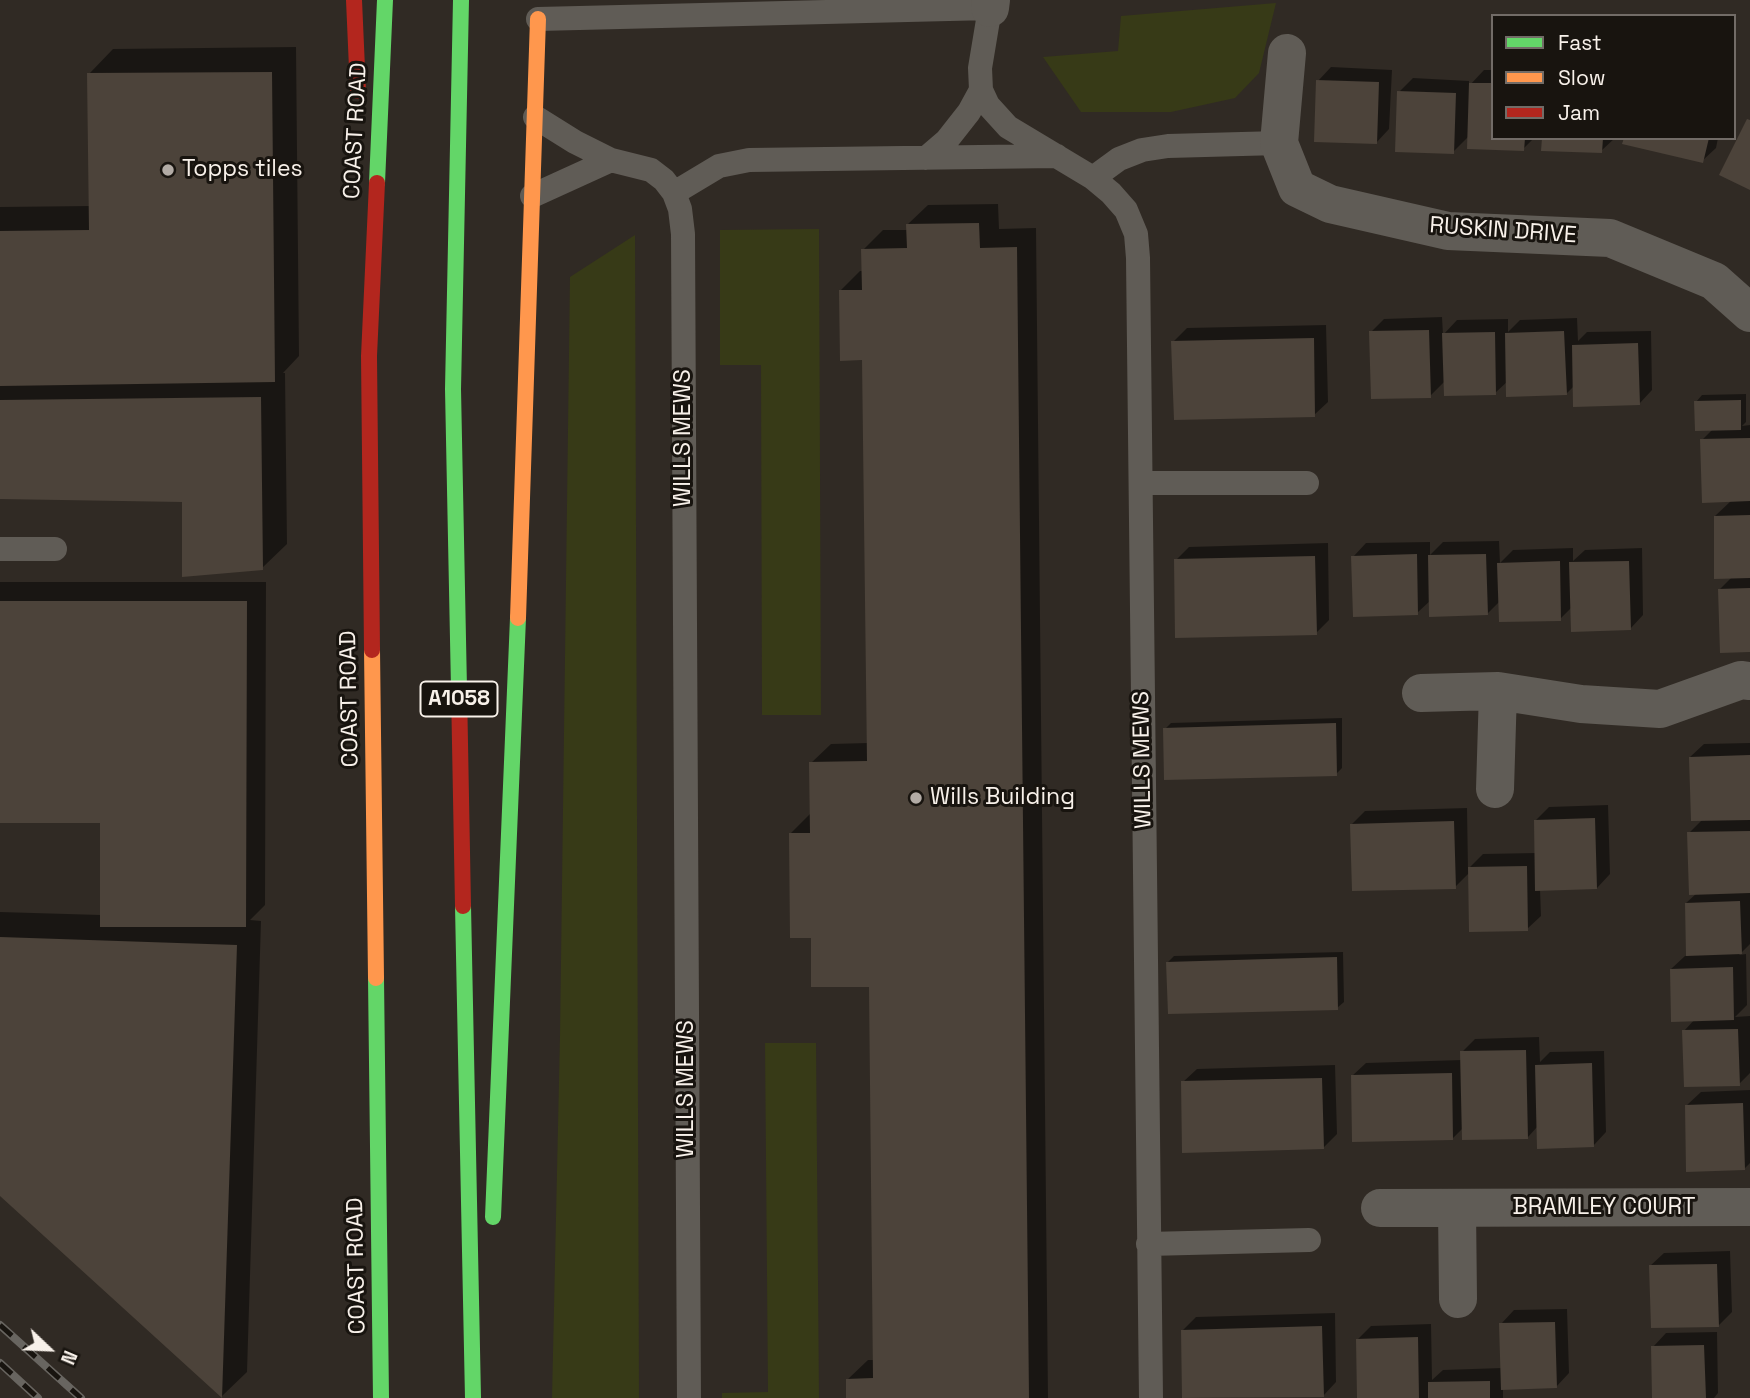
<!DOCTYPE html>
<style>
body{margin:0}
#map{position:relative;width:1750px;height:1398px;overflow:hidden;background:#302a24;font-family:"Space Grotesk",sans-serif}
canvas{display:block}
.legend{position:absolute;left:1491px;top:14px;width:245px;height:126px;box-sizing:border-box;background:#18140f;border:2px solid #726c67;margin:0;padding:9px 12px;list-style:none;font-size:21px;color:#f8f1ea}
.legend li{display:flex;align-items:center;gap:14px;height:35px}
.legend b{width:35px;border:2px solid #726c67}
.north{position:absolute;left:14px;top:1314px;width:70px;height:70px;-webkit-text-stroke:5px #18140f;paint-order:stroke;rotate:113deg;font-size:19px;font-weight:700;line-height:28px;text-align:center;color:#f8f1ea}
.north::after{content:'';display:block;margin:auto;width:24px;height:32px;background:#f8f1ea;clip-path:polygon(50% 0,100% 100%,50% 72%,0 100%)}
</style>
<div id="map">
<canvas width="1750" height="1398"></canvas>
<ul class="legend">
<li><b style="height:9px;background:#63d668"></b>Fast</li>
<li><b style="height:9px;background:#ff974d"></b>Slow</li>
<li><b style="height:9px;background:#b3261e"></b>Jam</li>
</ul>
<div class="north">N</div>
</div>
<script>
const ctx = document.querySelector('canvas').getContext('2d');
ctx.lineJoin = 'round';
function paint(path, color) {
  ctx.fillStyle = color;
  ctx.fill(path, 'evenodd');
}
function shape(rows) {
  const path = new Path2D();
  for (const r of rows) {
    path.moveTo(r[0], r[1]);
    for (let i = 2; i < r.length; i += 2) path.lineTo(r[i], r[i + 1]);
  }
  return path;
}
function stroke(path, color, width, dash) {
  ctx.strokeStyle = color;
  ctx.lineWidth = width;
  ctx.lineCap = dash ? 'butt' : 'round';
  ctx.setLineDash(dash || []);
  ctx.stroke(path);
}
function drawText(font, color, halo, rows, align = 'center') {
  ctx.font = font + ' "Space Grotesk",sans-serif';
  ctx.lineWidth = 6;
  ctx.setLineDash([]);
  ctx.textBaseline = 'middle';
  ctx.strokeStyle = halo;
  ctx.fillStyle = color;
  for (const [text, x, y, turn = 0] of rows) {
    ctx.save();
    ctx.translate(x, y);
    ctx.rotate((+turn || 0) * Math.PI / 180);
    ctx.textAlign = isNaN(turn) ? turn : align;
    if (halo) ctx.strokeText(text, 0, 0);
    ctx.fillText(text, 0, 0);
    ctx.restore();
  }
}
const green = shape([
 [1276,3,1259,73,1235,98,1171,112,1081,112,1043,57,1118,51,1121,16],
 [819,229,821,715,762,715,761,365,720,365,720,230],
 [635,235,639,1398,552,1398,560,1036,570,277],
 [765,1043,816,1043,819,1398,722,1398,722,1393,768,1392]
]);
const shadow = shape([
 [296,47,299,356,283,373,285,373,287,544,262,568,184,500,0,498,0,207,90,206,89,74,113,49],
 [1331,67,1392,70,1389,129,1376,143,1318,81],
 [1484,70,1493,70,1493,138,1534,138,1523,149,1469,136,1453,152,1399,92,1413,78,1469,81,1469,86],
 [1544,138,1615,138,1601,151],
 [1626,138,1718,138,1716,148,1702,161],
 [998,204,999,229,1036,228,1048,1398,848,1398,848,1379,868,1360,875,1360,871,985,813,936,791,833,810,814,811,763,831,744,868,743,864,358,840,291,860,271,863,271,863,250,883,230,908,230,908,224,928,205],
 [1442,317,1443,335,1457,320,1508,319,1508,332,1520,320,1577,318,1578,341,1587,332,1651,331,1652,390,1639,404,1575,385,1566,394,1508,381,1495,393,1445,381,1430,396,1371,332,1384,319],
 [1326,325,1328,402,1314,415,1173,342,1187,328],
 [1746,394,1746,422,1742,426,1750,425,1750,650,1720,589,1733,576,1715,516,1732,500,1702,440,1713,429,1696,402,1702,395],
 [1499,541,1500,563,1513,550,1573,548,1573,561,1585,550,1642,548,1643,615,1630,629,1572,607,1560,619,1500,601,1487,614,1431,600,1417,613,1353,557,1366,543,1430,542,1430,555,1443,542],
 [1328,543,1329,620,1316,633,1176,560,1189,547],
 [0,582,266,582,265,905,250,920,261,921,247,1372,222,1396,0,1194,0,912,101,915,102,821,0,821],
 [1342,718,1342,768,1336,774,1165,729,1171,723],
 [1750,743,1750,944,1739,955,1746,954,1747,1005,1735,1017,1750,1016,1750,1073,1739,1084,1684,1031,1695,1019,1671,969,1685,956,1688,956,1686,903,1697,893,1689,833,1703,819,1690,757,1704,744],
 [1608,805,1610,874,1597,888,1540,889,1541,916,1527,929,1470,872,1455,887,1352,824,1365,811,1467,808,1468,869,1483,854,1536,853,1536,820,1549,807],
 [1343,952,1344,1002,1337,1008,1168,962,1174,956],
 [1539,1037,1540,1062,1550,1052,1604,1051,1606,1132,1593,1146,1538,1126,1528,1137,1464,1127,1453,1138,1352,1076,1366,1063,1462,1060,1462,1052,1475,1039],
 [1335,1065,1337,1134,1323,1148,1183,1082,1197,1069],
 [1750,1090,1750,1163,1744,1169,1687,1105,1701,1092],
 [1730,1251,1732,1312,1719,1325,1650,1266,1664,1253],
 [1567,1309,1569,1373,1556,1387,1503,1388,1503,1398,1359,1398,1358,1339,1371,1326,1431,1324,1432,1380,1443,1370,1502,1368,1501,1324,1514,1310],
 [1335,1313,1336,1382,1323,1396,1184,1398,1183,1330,1196,1317],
 [1717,1332,1718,1393,1714,1398,1654,1398,1653,1347,1666,1333]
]);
const building = shape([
 [272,72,275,382,0,386,0,231,89,230,87,73],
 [1316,80,1379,82,1377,144,1314,142],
 [1469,83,1493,83,1493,138,1525,138,1524,151,1467,149],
 [1397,91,1456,93,1454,154,1395,152],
 [1747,119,1750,120,1750,190,1719,175],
 [1542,138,1603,138,1602,153,1541,151],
 [1624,138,1709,138,1703,163,1622,144],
 [979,223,980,248,1017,247,1029,1398,846,1398,846,1379,873,1378,869,987,811,987,811,938,790,938,789,833,810,833,809,762,867,761,862,360,840,361,839,290,862,290,861,249,907,248,906,224],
 [1429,330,1431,398,1371,399,1369,331],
 [1564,331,1567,395,1506,397,1505,333],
 [1495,332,1496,395,1444,396,1442,333],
 [1314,338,1315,417,1174,420,1171,341],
 [1638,343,1640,405,1573,407,1572,345],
 [261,397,263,570,182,577,182,502,0,499,0,400],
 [1741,400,1741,430,1695,431,1694,401],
 [1750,438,1750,501,1702,503,1700,439],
 [1750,515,1750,578,1714,579,1714,516],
 [1417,554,1418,615,1353,617,1351,556],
 [1486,554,1488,615,1429,617,1428,555],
 [1315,556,1317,635,1175,638,1174,559],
 [1560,561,1561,621,1499,622,1497,563],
 [1629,561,1631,630,1571,632,1569,562],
 [1750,588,1750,652,1720,653,1718,589],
 [0,601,247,601,246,927,100,927,100,823,0,823],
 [1336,723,1337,776,1164,780,1163,728],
 [1750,755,1750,820,1691,821,1689,757],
 [1595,818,1597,889,1535,891,1534,820],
 [1454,821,1456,889,1352,891,1350,824],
 [1750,831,1750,893,1689,895,1687,832],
 [1527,866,1528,931,1469,932,1468,867],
 [1740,901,1742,954,1686,956,1685,903],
 [0,937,237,945,222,1398,0,1196],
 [1337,957,1338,1010,1168,1014,1166,962],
 [1733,967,1734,1020,1671,1022,1670,969],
 [1738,1029,1740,1086,1684,1087,1682,1030],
 [1526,1050,1528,1139,1462,1140,1460,1051],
 [1592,1063,1594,1147,1537,1149,1535,1065],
 [1452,1073,1453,1140,1352,1142,1351,1075],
 [1322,1078,1324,1149,1182,1153,1181,1081],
 [1743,1103,1745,1170,1686,1172,1685,1105],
 [1717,1264,1719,1327,1651,1328,1649,1265],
 [1555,1322,1557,1388,1501,1390,1499,1323],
 [1322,1326,1324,1397,1182,1398,1181,1330],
 [1418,1337,1419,1398,1357,1398,1356,1339],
 [1704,1345,1706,1398,1652,1398,1651,1346],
 [1490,1381,1490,1398,1428,1398,1428,1382]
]);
const lane = shape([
 [538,19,990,8,980,68,981,90,988,105,1008,127,1093,178,1111,193,1126,210,1136,234,1138,258,1151,1398],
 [535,117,575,142,611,160,651,170,664,180,674,193,680,209,683,234,689,1398],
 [926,158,947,140,969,112,981,90],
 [1093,178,1119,159,1142,150,1168,146,1279,143],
 [674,193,719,166,749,160,1057,156],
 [532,196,611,160],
 [1141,483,1307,483],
 [0,549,55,549],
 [1148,1244,1309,1240]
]);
const street = shape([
 [990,8,991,0],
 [1287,53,1279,143,1297,188,1330,204,1448,231,1610,238,1714,281,1750,313],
 [1421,693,1498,691,1581,704,1660,709,1741,680,1750,681],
 [1495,789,1498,691],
 [1380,1208,1750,1207],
 [1457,1208,1458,1299]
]);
const fast = shape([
 [377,183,385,0],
 [459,689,453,389,461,0],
 [463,906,473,1398],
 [376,978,381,1398],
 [493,1217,518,618]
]);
const slow = shape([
 [518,618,538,19],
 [372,650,376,978]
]);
const jam = shape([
 [354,0,358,91],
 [372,650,369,356,377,183],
 [459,689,463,906]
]);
const rail = shape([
 [0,1325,81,1398],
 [0,1363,38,1398]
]);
const markers = [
 [168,170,7,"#b2aba5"],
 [916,798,7,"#b2aba5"]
];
const shields = [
 [459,699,77]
];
const shieldNames = [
 ["A1058",459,699]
];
const streetNames = [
 ["COAST ROAD",356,131,-87],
 ["RUSKIN DRIVE",1503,231,4],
 ["WILLS MEWS",684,438,-90],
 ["COAST ROAD",350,699,-91],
 ["WILLS MEWS",1143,760,-91],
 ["WILLS MEWS",687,1089,-90],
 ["BRAMLEY COURT",1604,1208],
 ["COAST ROAD",357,1266,-91]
];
const poiNames = [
 ["Topps tiles",182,170],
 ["Wills Building",930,798]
];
paint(green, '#373a17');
paint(shadow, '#0007');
paint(building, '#4c433a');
stroke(lane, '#605c56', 24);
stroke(street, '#605c56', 38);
stroke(fast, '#63d668', 16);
stroke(slow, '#ff974d', 16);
stroke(jam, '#b3261e', 16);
stroke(rail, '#686560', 8);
stroke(rail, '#18140f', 5, [16]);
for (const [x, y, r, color] of markers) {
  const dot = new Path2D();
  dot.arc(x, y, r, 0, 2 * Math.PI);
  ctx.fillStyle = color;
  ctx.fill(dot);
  stroke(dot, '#18140f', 2.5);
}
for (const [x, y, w] of shields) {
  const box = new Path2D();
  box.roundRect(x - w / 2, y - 17.5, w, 35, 5);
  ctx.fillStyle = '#18140f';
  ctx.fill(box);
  stroke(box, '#f8f1ea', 2);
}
drawText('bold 21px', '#f8f1ea', null, shieldNames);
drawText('23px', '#f8f1ea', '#18140f', streetNames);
drawText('23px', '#f8f1ea', '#18140f', poiNames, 'left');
</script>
